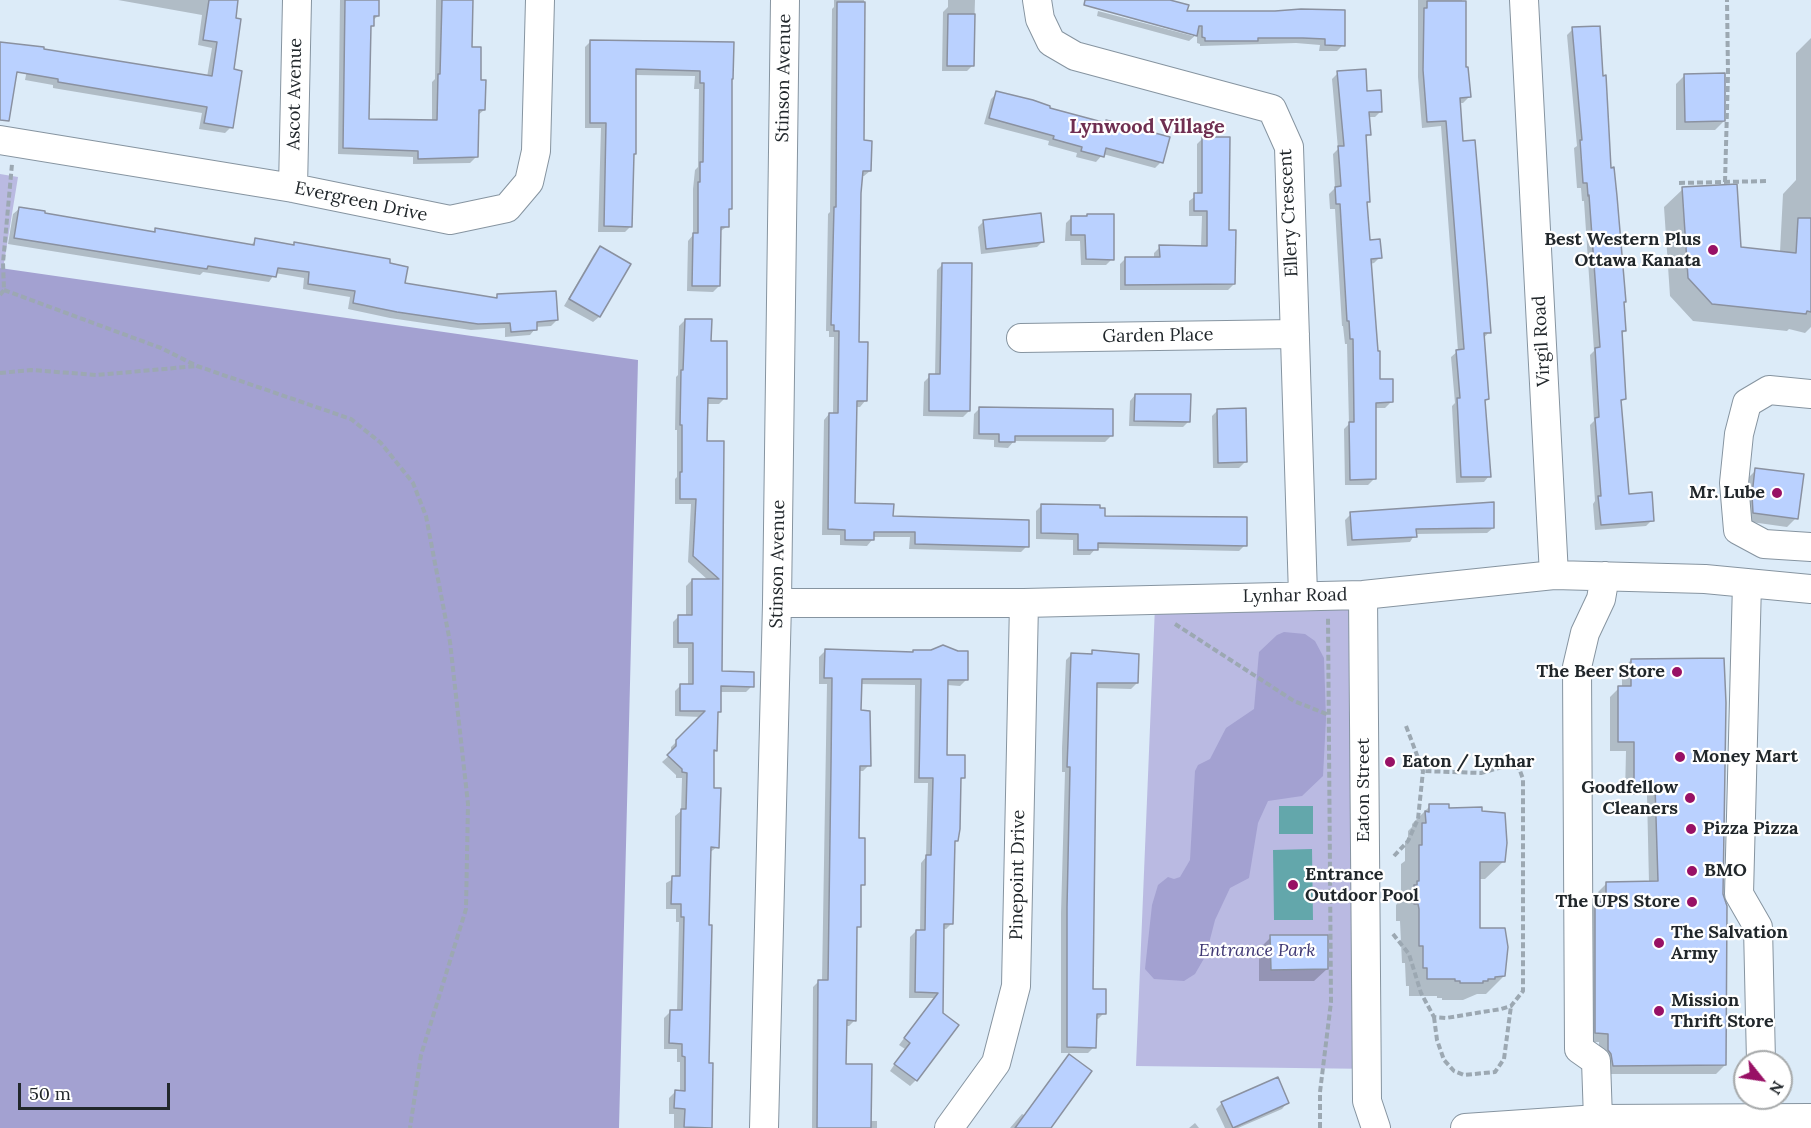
<!DOCTYPE html>
<style>
body{margin:0}
#map{position:relative;width:1811px;height:1128px;overflow:hidden;background:#dcebf8;font-family:Lora,serif}
canvas{display:block}
.north{position:absolute;left:1733px;top:1050px;width:60px;height:60px;box-sizing:border-box;background:#fff;border:2px solid #a6a9aa;border-radius:50%;rotate:120deg;font-size:16px;font-weight:700;line-height:24px;text-align:center;color:#21272b}
.north::after{content:'';display:block;margin:auto;width:21px;height:27px;background:#981165;clip-path:polygon(50% 0,100% 100%,50% 72%,0 100%)}
.scale{position:absolute;left:18px;top:1083px;width:152px;height:27px;box-sizing:border-box;border:3px solid #21272b;border-top:0;padding-left:8px;font-size:18px;line-height:21px;white-space:nowrap;color:#21272b;-webkit-text-stroke:4px #fff;paint-order:stroke}
</style>
<div id="map">
<canvas width="1811" height="1128"></canvas>
<div class="north">N</div>
<div class="scale">50 m</div>
</div>
<script>
const ctx = document.querySelector('canvas').getContext('2d');
ctx.lineJoin = 'round';
function paint(path, color) {
  ctx.fillStyle = color;
  ctx.fill(path, 'evenodd');
}
function shape(rows) {
  const path = new Path2D();
  for (const r of rows) {
    path.moveTo(r[0], r[1]);
    for (let i = 2; i < r.length; i += 2) path.lineTo(r[i], r[i + 1]);
  }
  return path;
}
function stroke(path, color, width, dash) {
  ctx.strokeStyle = color;
  ctx.lineWidth = width;
  ctx.lineCap = dash ? 'butt' : 'round';
  ctx.setLineDash(dash || []);
  ctx.stroke(path);
}
function drawText(font, color, halo, rows, align = 'center') {
  ctx.font = font + ' Lora,serif';
  ctx.lineWidth = 4.5;
  ctx.setLineDash([]);
  ctx.textBaseline = 'middle';
  ctx.strokeStyle = halo;
  ctx.fillStyle = color;
  for (const [text, x, y, turn = 0] of rows) {
    ctx.save();
    ctx.translate(x, y);
    ctx.rotate((+turn || 0) * Math.PI / 180);
    ctx.textAlign = isNaN(turn) ? turn : align;
    if (halo) ctx.strokeText(text, 0, 0);
    ctx.fillText(text, 0, 0);
    ctx.restore();
  }
}
const green = shape([
 [0,174,18,177,3,269,0,268],
 [1372,604,1375,1069,1136,1066,1155,606]
]);
const forest = shape([
 [0,268,638,360,619,1128,0,1128],
 [1284,632,1305,634,1315,641,1324,658,1326,719,1323,776,1302,796,1268,801,1258,823,1249,878,1230,888,1215,920,1206,955,1195,974,1184,981,1154,979,1145,969,1152,905,1158,885,1168,877,1174,879,1180,877,1190,860,1195,771,1198,765,1210,759,1226,728,1254,709,1259,652,1277,635]
]);
const water = shape([
 [1279,806,1313,806,1313,834,1279,834],
 [1312,849,1313,920,1274,920,1273,850]
]);
const shadow = shape([
 [118,0,237,0,234,19,231,127,225,133,199,129,202,113,53,88,53,85,25,80,30,55,207,77,212,48,198,45,202,15],
 [340,0,378,0,378,16,372,21,372,26,369,28,368,121,432,122,432,82,435,79,436,0,472,0,471,49,484,110,477,116,476,157,470,163,413,164,413,157,338,154],
 [834,0,864,0,863,142,870,171,864,176,861,176,857,343,865,401,860,407,855,407,853,505,892,517,1027,546,1021,552,909,549,910,537,872,537,872,540,867,546,840,545,840,535,822,535,824,420,829,414,833,414,834,337,829,337,829,331,826,331,828,214,830,212,832,9,834,7],
 [948,0,975,0,973,65,967,71,942,71,943,12,948,7],
 [1101,0,1164,0,1185,13,1275,12,1343,45,1337,51,1319,51,1320,45,1296,43,1200,46,1200,44,1197,43,1197,34,1189,41,1097,16,1098,11,1193,36,1193,33],
 [1418,0,1462,0,1464,69,1469,97,1463,103,1459,103,1462,143,1489,332,1483,339,1488,399,1483,403,1489,476,1484,482,1456,483,1452,406,1455,403,1451,357,1458,351,1441,126,1422,128,1418,77],
 [1573,29,1609,169,1625,302,1623,303,1625,331,1620,335,1624,399,1620,403,1627,496,1652,520,1646,526,1595,530,1593,504,1595,501,1590,425,1594,421,1590,355,1594,351,1584,201,1582,201,1581,188,1577,188,1574,148,1577,146,1567,35],
 [1811,38,1811,327,1805,333,1789,329,1787,331,1693,321,1670,296,1664,207,1683,189,1739,248,1780,252,1783,194,1796,180,1796,53],
 [591,41,732,78,730,209,728,211,728,226,719,232,719,286,713,292,687,291,688,241,693,235,693,189,695,170,698,167,699,89,694,89,695,76,635,75,631,226,625,232,598,232,601,128,585,128,585,47],
 [1338,73,1366,92,1381,111,1375,117,1368,117,1369,134,1365,139,1369,201,1366,204,1368,241,1380,257,1374,263,1370,264,1379,380,1391,402,1385,408,1374,408,1374,479,1368,485,1345,485,1344,429,1349,424,1347,344,1345,344,1343,326,1342,326,1335,209,1330,209,1329,194,1335,188,1333,154,1338,149,1332,79],
 [1685,75,1724,121,1715,130,1676,130,1676,84],
 [997,93,1104,124,1107,121,1161,162,1155,168,1103,154,1096,162,1076,157,1077,153,1048,145,1049,141,984,124,991,99],
 [1203,138,1227,231,1234,284,1228,290,1120,290,1120,264,1126,258,1154,258,1154,253,1160,247,1201,247,1202,216,1189,216,1189,201,1197,195,1197,144],
 [19,209,43,214,152,233,156,229,250,246,256,240,293,246,295,244,388,265,404,285,494,299,497,296,557,320,551,326,535,327,535,329,530,335,505,337,505,328,471,330,390,318,348,309,350,297,303,289,304,278,275,273,269,282,203,272,200,275,8,244,13,214],
 [1072,217,1112,259,1106,265,1081,265,1080,241,1065,241,1066,223],
 [984,221,1043,241,1037,247,981,254,978,227],
 [600,248,629,265,599,317,593,322,564,306,594,254],
 [943,264,969,411,963,417,923,416,924,382,930,376,935,376,937,270],
 [685,320,709,342,725,398,719,404,707,404,706,442,723,442,721,673,752,686,746,692,720,692,719,711,716,714,715,750,713,753,712,789,717,847,709,853,708,1065,710,1128,674,1128,674,1114,669,1114,669,1098,675,1092,680,1092,680,1062,677,1062,677,1049,664,1049,664,1018,670,1012,677,1012,679,922,676,922,676,909,666,909,666,883,675,878,675,816,681,811,682,778,676,778,676,775,662,762,671,754,671,747,702,717,675,716,675,691,681,685,688,685,688,648,673,648,673,622,679,616,686,617,686,586,692,580,708,580,688,562,691,504,675,504,675,479,677,477,677,430,675,430,676,377,678,375,679,326],
 [1135,395,1189,421,1183,427,1129,426,1130,401],
 [980,408,1111,436,1105,442,1014,441,1008,448,994,447,994,440,973,439,974,414],
 [1218,410,1245,462,1239,468,1213,468,1212,416],
 [1756,470,1796,518,1787,527,1744,521,1747,479],
 [1042,505,1104,517,1245,545,1239,551,1096,548,1090,555,1073,555,1073,540,1036,539,1036,511],
 [1351,514,1493,528,1487,533,1415,534,1410,542,1347,546,1345,520],
 [825,651,911,654,913,651,966,680,960,686,947,685,946,756,963,778,959,781,957,840,953,844,952,923,946,929,943,929,942,1014,916,1080,910,1086,890,1071,905,1049,899,1045,934,998,909,998,910,937,916,931,920,931,921,863,926,857,928,783,914,783,915,685,860,684,859,712,869,765,863,771,859,771,858,840,863,884,860,888,859,926,855,930,855,1020,849,1026,845,1026,844,1065,869,1121,877,1121,877,1128,812,1128,813,987,819,981,822,981,827,684,819,684,819,657],
 [1093,652,1137,683,1131,689,1096,688,1092,990,1104,1013,1098,1019,1095,1019,1094,1047,1088,1053,1061,1053,1061,913,1065,772,1062,772,1062,748,1066,660,1072,654,1089,655],
 [1631,660,1721,894,1725,1065,1716,1074,1604,1074,1599,1060,1599,1042,1587,1042,1586,912,1595,903,1598,903,1598,892,1607,883,1649,883,1647,795,1625,795,1626,751,1610,751,1610,697,1619,688,1622,688,1622,670],
 [1430,806,1447,809,1504,861,1485,879,1478,879,1478,930,1504,976,1486,994,1477,994,1463,1000,1442,1000,1442,998,1437,998,1437,996,1409,996,1409,986,1406,986,1405,963,1402,963,1400,921,1396,921,1396,905,1401,899,1401,864,1405,861,1405,842,1408,839,1408,831,1412,827,1412,824],
 [1271,937,1327,969,1314,981,1259,981,1259,949],
 [1222,1103,1287,1103,1282,1109,1238,1128,1225,1128,1216,1109],
 [1022,1114,1024,1115,1049,1128,1010,1128],
 [1195,1123,1199,1128,1189,1128]
]);
const building = shape([
 [209,0,238,0,236,18,241,19,234,69,242,71,233,128,204,123,207,107,58,82,58,79,17,72,9,121,0,120,0,42,44,47,44,49,212,76,217,42,203,40,209,0],
 [345,0,379,0,379,16,374,16,374,26,371,26,369,119,437,120,438,74,440,74,442,0,473,0,472,47,481,47,481,80,486,80,485,110,479,110,478,157,418,159,418,151,343,148,345,0],
 [1085,0,1170,0,1189,5,1187,11,1275,11,1301,9,1345,10,1345,46,1325,45,1325,39,1303,38,1258,38,1258,41,1205,41,1205,38,1202,37,1202,26,1199,26,1197,36,1084,5,1085,0],
 [1427,1,1466,1,1466,67,1468,67,1471,97,1460,98,1463,141,1475,140,1487,281,1491,333,1484,333,1489,399,1485,400,1491,477,1461,477,1457,398,1460,398,1456,350,1464,349,1446,121,1427,122,1423,70,1424,8,1427,8,1427,1],
 [837,2,865,2,864,140,872,141,871,171,863,171,861,193,859,342,868,342,867,401,857,401,855,503,894,504,893,516,1029,520,1029,547,915,544,915,532,874,532,874,540,845,540,845,530,828,529,829,413,838,413,839,331,834,331,834,325,831,325,834,207,836,207,837,2],
 [948,14,975,14,974,66,947,66,948,14],
 [1600,26,1603,76,1606,75,1611,168,1614,167,1617,196,1626,302,1624,302,1626,331,1622,331,1626,399,1621,400,1629,494,1652,492,1654,521,1601,525,1598,496,1601,496,1595,418,1599,417,1595,348,1600,347,1589,195,1588,196,1587,183,1583,183,1580,140,1582,140,1572,27,1600,26],
 [590,40,734,42,733,79,732,79,732,209,729,209,729,227,721,227,720,286,692,286,693,233,698,233,698,182,700,182,700,162,703,162,704,83,700,83,700,71,636,69,636,154,634,154,632,227,604,226,606,123,590,123,590,40],
 [1366,69,1367,91,1381,90,1382,112,1369,112,1371,135,1366,135,1370,202,1367,202,1370,240,1380,239,1382,258,1371,259,1378,351,1380,351,1380,379,1393,379,1393,402,1376,403,1376,479,1350,480,1349,422,1354,422,1353,339,1350,339,1349,321,1347,321,1340,204,1336,204,1335,187,1341,186,1338,146,1344,146,1337,71,1366,69],
 [1725,73,1725,121,1685,122,1684,74,1725,73],
 [996,91,1033,100,1050,106,1050,108,1106,123,1106,120,1170,137,1163,163,1106,148,1104,157,1081,151,1082,147,1053,139,1054,136,989,118,996,91],
 [1202,137,1230,137,1229,230,1236,230,1235,284,1125,285,1125,257,1160,257,1159,245,1207,246,1207,211,1194,211,1194,193,1202,193,1202,137],
 [1737,184,1741,247,1796,253,1798,218,1811,218,1811,312,1807,311,1806,314,1712,304,1688,278,1682,187,1737,184],
 [19,207,45,211,45,213,155,232,155,228,254,245,255,238,294,245,294,242,390,259,390,263,408,267,405,283,497,298,497,294,556,291,558,320,537,322,537,330,511,332,510,323,478,324,397,312,353,303,355,291,308,284,309,272,278,268,276,277,208,266,207,269,14,238,19,207],
 [1041,213,1044,242,986,249,983,220,1041,213],
 [1087,214,1114,214,1114,260,1086,259,1085,235,1071,235,1071,216,1087,216,1087,214],
 [600,246,631,264,600,317,569,299,600,246],
 [942,263,972,263,970,411,929,411,929,374,940,374,942,263],
 [685,319,712,319,711,341,727,341,727,399,708,398,707,441,724,441,722,671,754,672,754,687,721,686,721,712,718,712,717,751,714,750,714,788,721,788,719,848,711,847,710,884,709,925,712,925,709,1063,713,1063,712,1128,684,1127,685,1109,674,1108,675,1090,685,1091,685,1057,682,1056,682,1044,669,1043,670,1010,682,1010,684,917,681,917,681,904,671,904,672,876,680,876,681,809,686,809,687,773,682,772,682,769,667,755,676,746,676,740,705,711,680,711,680,684,693,684,693,643,678,643,678,615,692,615,692,579,719,579,693,556,696,499,680,499,680,472,682,472,682,425,680,425,681,370,683,370,685,319],
 [1135,394,1191,394,1190,422,1134,421,1135,394],
 [979,407,1113,409,1113,436,1015,436,1015,442,999,442,999,434,979,434,979,407],
 [1246,408,1247,462,1218,463,1217,409,1246,408],
 [1755,468,1804,474,1798,519,1753,513,1752,495,1755,468],
 [1494,502,1494,528,1416,529,1417,537,1352,540,1350,512,1494,502],
 [1041,504,1100,505,1100,508,1105,508,1105,516,1247,517,1247,546,1098,543,1098,550,1078,550,1078,534,1041,533,1041,504],
 [943,645,958,651,968,651,968,680,948,680,947,755,965,755,965,778,961,778,960,829,958,841,955,841,953,924,944,924,943,1013,959,1025,917,1081,894,1064,910,1043,904,1038,938,993,915,992,916,930,925,930,926,855,931,855,933,778,919,778,921,679,862,679,861,710,870,711,871,766,860,766,859,838,865,838,865,885,861,885,861,927,857,927,856,1021,847,1020,846,1064,872,1064,871,1128,817,1128,818,980,828,980,831,765,832,678,824,678,825,649,913,652,913,650,931,650,943,645],
 [1092,650,1139,654,1138,683,1097,683,1093,989,1106,989,1106,1014,1097,1014,1096,1048,1067,1047,1067,907,1070,767,1067,767,1068,741,1071,653,1092,654,1092,650],
 [1724,658,1726,703,1723,894,1727,906,1726,1065,1613,1066,1611,1054,1608,1050,1608,1034,1595,1033,1595,902,1606,902,1606,882,1658,881,1655,786,1634,786,1634,742,1618,742,1618,686,1631,686,1631,659,1724,658],
 [1429,804,1449,804,1449,808,1482,807,1482,811,1505,813,1507,843,1505,862,1480,862,1480,928,1505,928,1508,947,1505,976,1495,977,1495,979,1488,979,1488,981,1483,981,1483,983,1460,983,1460,981,1455,981,1455,979,1427,979,1427,968,1423,968,1423,946,1419,946,1419,909,1418,904,1414,904,1414,885,1417,885,1417,881,1419,881,1419,845,1422,845,1422,823,1426,823,1425,811,1429,812,1429,804],
 [1270,935,1328,935,1328,969,1271,970,1270,935],
 [1069,1054,1092,1071,1051,1128,1015,1128,1069,1054],
 [1278,1077,1289,1103,1233,1128,1221,1102,1278,1077]
]);
const path = shape([
 [1725,182,1728,74,1727,0],
 [1679,183,1768,181],
 [4,290,161,348,197,366,351,419,381,443,413,483,426,516,450,642,468,804,466,909,421,1055,410,1128],
 [0,295,4,290,3,263,12,164],
 [0,373,31,370,97,375,197,366],
 [1175,624,1294,701,1329,715],
 [1394,856,1408,841,1418,819,1423,771,1406,726],
 [1387,897,1414,895],
 [1393,934,1409,954,1421,993,1434,1017,1446,1018,1501,1009,1511,1006,1523,991,1523,779,1519,768,1509,765,1481,773,1423,771],
 [1434,1017,1437,1040,1444,1060,1454,1071,1464,1075,1495,1072,1504,1059,1511,1006],
 [1320,1128,1320,1092,1331,1002,1328,617]
]);
const minor = shape([
 [1037,0,1040,19,1051,42,1075,56,1272,109,1289,147,1303,595],
 [1524,0,1554,575],
 [0,140,293,188,450,220,507,208,529,182,536,151,540,0],
 [293,188,297,0],
 [1021,338,1295,334],
 [1811,394,1769,390,1747,403,1739,434,1734,483,1738,530,1764,544,1811,547],
 [1747,583,1739,894,1758,927,1761,1062],
 [1363,595,1367,1101,1376,1128],
 [777,603,1024,603,1363,595,1554,575,1705,579,1811,589],
 [1598,1119,1596,1061,1579,1049,1577,667,1585,633,1601,599,1605,576],
 [764,1128,777,603,785,0],
 [949,1128,996,1063,1016,986,1024,603],
 [1465,1128,1598,1119,1811,1118]
]);
const markers = [
 [1713,250,6,"#981165"],
 [1777,493,6,"#981165"],
 [1677,672,6,"#981165"],
 [1680,757,6,"#981165"],
 [1390,762,6,"#981165"],
 [1690,798,6,"#981165"],
 [1691,829,6,"#981165"],
 [1692,871,6,"#981165"],
 [1293,885,6,"#981165"],
 [1692,902,6,"#981165"],
 [1659,943,6,"#981165"],
 [1659,1011,6,"#981165"]
];
const streetNames = [
 ["Stinson Avenue",784,78,-89],
 ["Ascot Avenue",295,94,-89],
 ["Evergreen Drive",361,202,12],
 ["Ellery Crescent",1289,213,-93],
 ["Garden Place",1158,336,-1],
 ["Virgil Road",1542,341,-93],
 ["Stinson Avenue",778,564,-89],
 ["Lynhar Road",1295,596,-1],
 ["Eaton Street",1364,790,-90],
 ["Pinepoint Drive",1018,875,-89]
];
const poiNames = [
 ["Best Western Plus",1701,240,"right"],
 ["Ottawa Kanata",1701,261,"right"],
 ["Mr. Lube",1765,493,"right"],
 ["The Beer Store",1665,672,"right"],
 ["Money Mart",1692,757],
 ["Eaton / Lynhar",1402,762],
 ["Goodfellow",1678,788,"right"],
 ["Cleaners",1678,809,"right"],
 ["Pizza Pizza",1703,829],
 ["BMO",1704,871],
 ["Entrance",1305,875],
 ["Outdoor Pool",1305,896],
 ["The UPS Store",1680,902,"right"],
 ["The Salvation",1671,933],
 ["Army",1671,954],
 ["Mission",1671,1001],
 ["Thrift Store",1671,1022]
];
const parkNames = [
 ["Entrance Park",1257,951]
];
const neighbourhoodNames = [
 ["Lynwood Village",1147,127]
];
paint(green, '#babae2');
paint(forest, '#a3a1d1');
paint(water, '#63a7ab');
paint(shadow, '#0003');
paint(building, '#bad1ff');
stroke(building, '#8a91a0', 1.5);
stroke(minor, '#8694a0', 30);
stroke(path, '#9ca8b2', 4, [6, 3]);
stroke(minor, '#fff', 28);
for (const [x, y, r, color] of markers) {
  const dot = new Path2D();
  dot.arc(x, y, r, 0, 2 * Math.PI);
  ctx.fillStyle = color;
  ctx.fill(dot);
  stroke(dot, '#fff', 2);
}
drawText('18px', '#21272b', '#fff', streetNames);
drawText('bold 18px', '#21272b', '#fff', poiNames, 'left');
drawText('italic 18px', '#3f3874', '#fff', parkNames);
drawText('bold 20px', '#6f2f51', '#fff', neighbourhoodNames);
</script>
